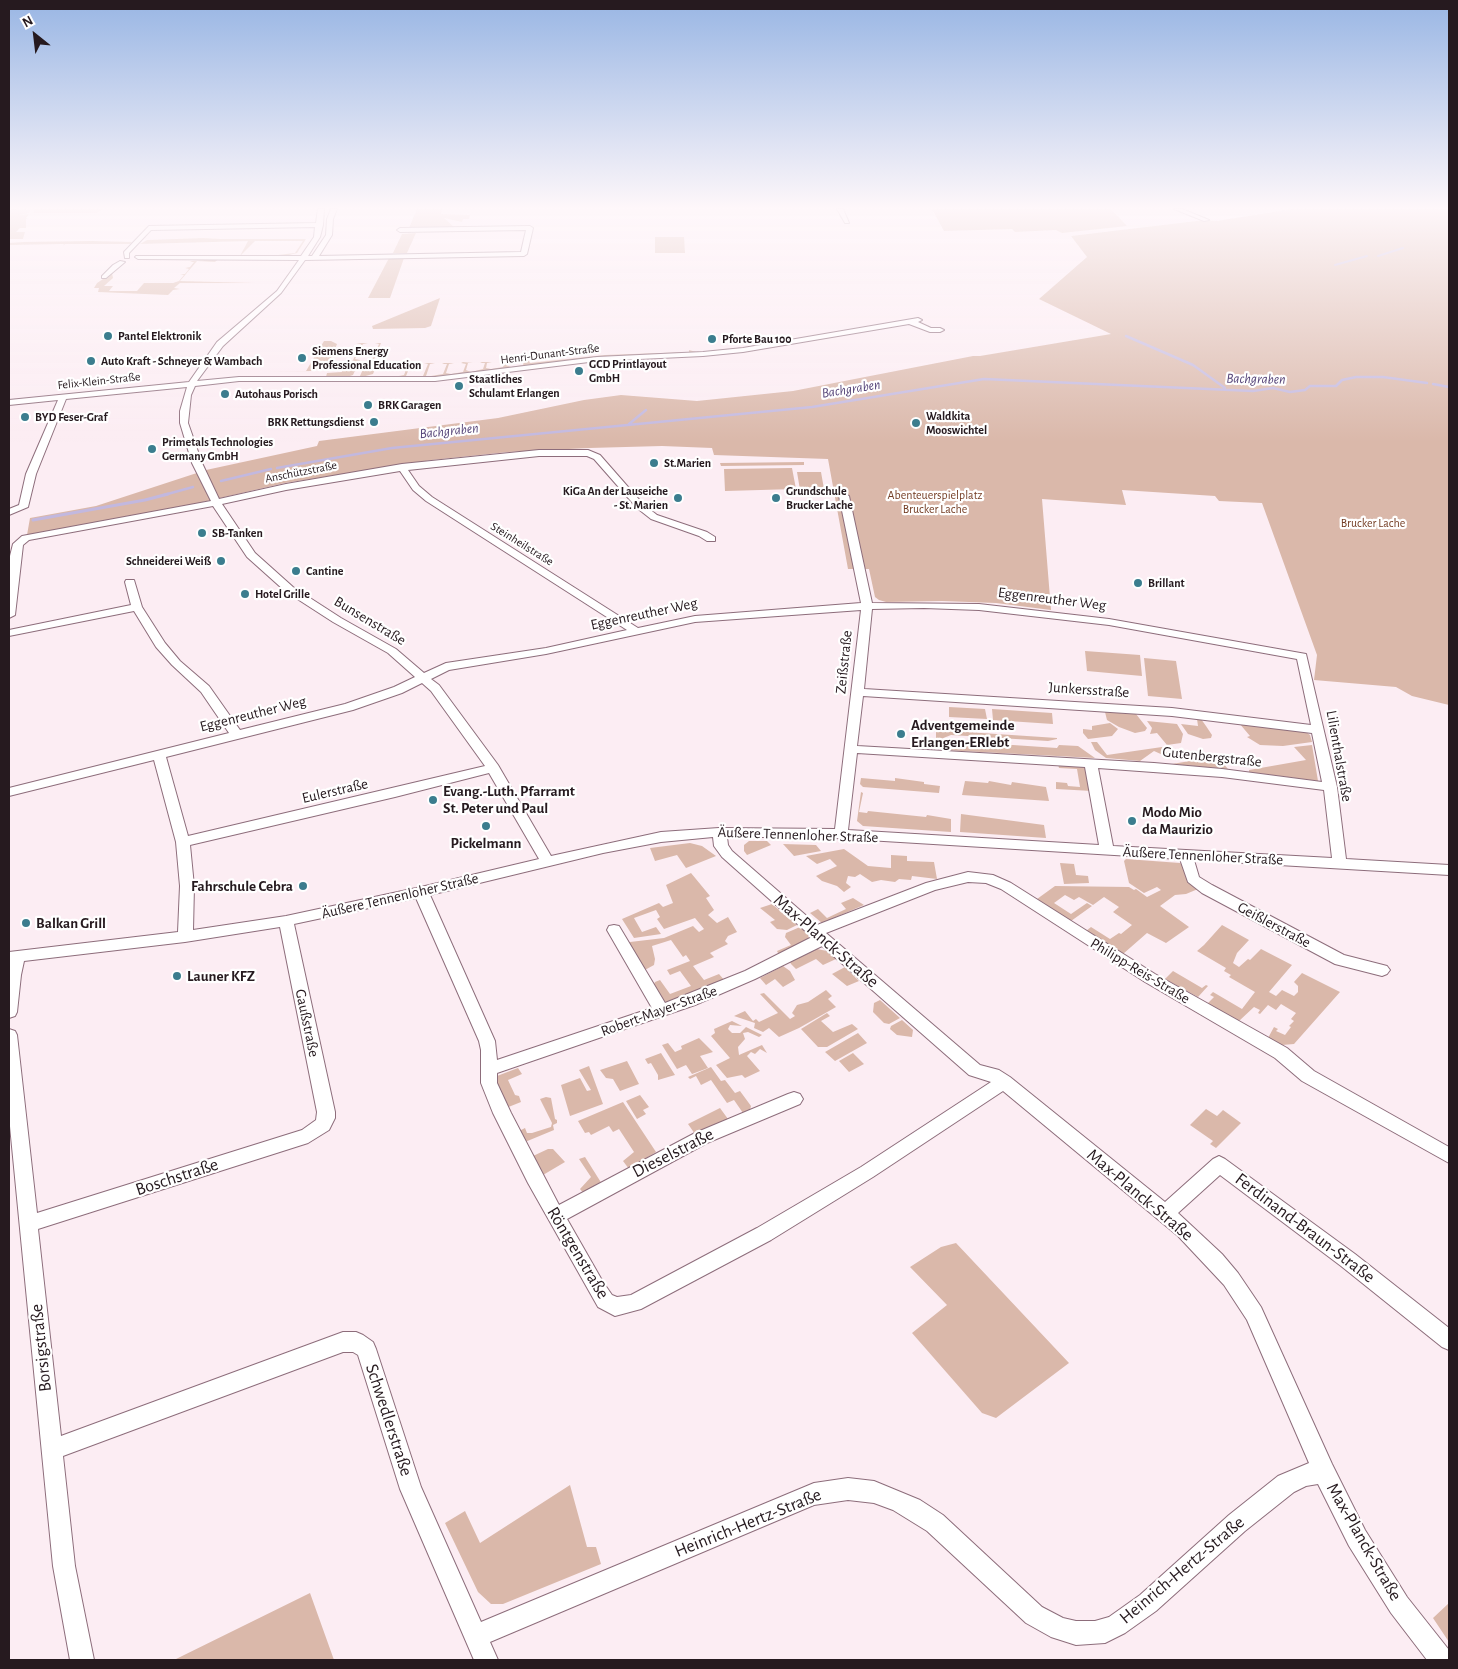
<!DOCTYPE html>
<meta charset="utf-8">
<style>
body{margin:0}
#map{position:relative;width:1458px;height:1669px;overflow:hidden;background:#fcedf3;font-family:"Alegreya Sans",sans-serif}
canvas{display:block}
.frame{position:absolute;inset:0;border:10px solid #261a1f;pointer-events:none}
.north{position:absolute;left:10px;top:10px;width:50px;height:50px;-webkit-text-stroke:4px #fff;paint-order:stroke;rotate:331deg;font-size:14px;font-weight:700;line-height:20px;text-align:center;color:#261a1f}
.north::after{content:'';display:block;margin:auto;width:18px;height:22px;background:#261a1f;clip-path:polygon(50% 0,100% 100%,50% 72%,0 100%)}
</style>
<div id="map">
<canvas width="1458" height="1669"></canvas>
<div class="frame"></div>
<div class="north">N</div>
</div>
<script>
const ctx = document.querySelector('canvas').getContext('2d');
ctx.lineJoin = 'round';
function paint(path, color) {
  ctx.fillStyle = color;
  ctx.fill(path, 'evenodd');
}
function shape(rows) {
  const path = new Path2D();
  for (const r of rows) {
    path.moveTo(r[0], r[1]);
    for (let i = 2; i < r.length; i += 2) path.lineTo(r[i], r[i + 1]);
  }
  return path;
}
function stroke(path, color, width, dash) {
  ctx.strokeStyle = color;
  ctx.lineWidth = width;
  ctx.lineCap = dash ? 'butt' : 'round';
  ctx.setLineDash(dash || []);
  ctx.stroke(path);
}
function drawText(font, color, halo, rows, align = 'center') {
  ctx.font = font + ' "Alegreya Sans",sans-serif';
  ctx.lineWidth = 4.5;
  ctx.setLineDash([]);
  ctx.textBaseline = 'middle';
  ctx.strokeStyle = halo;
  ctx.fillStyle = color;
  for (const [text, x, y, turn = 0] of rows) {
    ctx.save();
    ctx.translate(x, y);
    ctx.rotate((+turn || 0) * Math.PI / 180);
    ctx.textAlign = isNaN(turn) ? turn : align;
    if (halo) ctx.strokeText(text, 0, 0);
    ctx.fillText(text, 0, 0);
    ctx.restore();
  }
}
const green = shape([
 [11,209,30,210,29,213,18,215,29,214,26,218,28,219,26,219,26,228,20,228,16,232,25,232,23,239,9,239,9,214],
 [34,209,102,209,97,213,33,213],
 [417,209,442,209,441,214,470,215,469,219,463,219,462,222,444,218,454,227,409,228],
 [932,209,1111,209,1127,226,1062,233,1056,230,1015,232,1012,229,944,231],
 [1293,209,1449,209,1449,705,1412,696,1396,687,1314,680,1317,655,1262,503,1219,501,1215,496,1122,490,1126,505,1042,499,1051,610,996,603,942,601,886,602,879,600,875,597,869,569,848,569,828,459,714,455,712,448,662,446,589,448,508,452,432,460,285,483,194,504,27,535,30,518,96,506,206,470,317,446,319,441,498,418,584,400,621,395,697,401,793,391,973,356,980,356,1111,334,1039,299,1087,257,1071,236,1205,220,1217,221],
 [416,233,407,253,393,253,402,234],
 [655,237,684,237,685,253,655,253],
 [203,238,221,239,306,239,297,253,289,255,278,255,295,253,303,241,255,241,240,256,248,241,140,244,147,240],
 [92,241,132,242,130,244,65,244,63,246,64,244,9,245,9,243,24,242],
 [389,258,404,258,390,298,368,298],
 [218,259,215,262,197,261,180,281,256,283,180,283,174,288,180,289,173,290,168,295,98,292,99,288,94,288,97,283,112,273,113,278,104,286,113,286,109,291,137,291,144,283,173,283,179,281,184,275,180,274,185,274,189,269,185,268,190,267,194,262,190,262,192,261],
 [440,298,431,326,425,328,373,329,372,326],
 [324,341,331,341,337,344,328,366,312,371,259,372,306,371],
 [356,343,368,343,363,344,355,359,360,360,353,375,347,377,326,377,327,373,342,372,343,370,348,370,361,344],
 [375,343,387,343,381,343,374,360,379,360,373,374,362,377,360,376,367,360,372,360,379,344],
 [689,350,700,353,597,357,437,377,403,378,399,376,404,375,408,365,404,364,406,363,416,364,411,364,406,376,411,377,423,376,428,364,424,363,435,363,430,364,426,376,431,376,443,374,447,364,442,364,444,363,454,363,449,364,446,373,451,374,463,372,466,364,461,363,463,362,473,363,468,363,466,370,471,372,483,369,485,363,480,363,482,362,492,362,487,363,486,368,491,369,503,367,504,363,500,363,502,362,511,362,507,363,506,365,511,367,523,365,524,362,519,362,520,361,529,361,530,363,605,355,689,352],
 [804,462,804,465,721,466,720,463],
 [792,468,796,489,725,491,724,469],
 [797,472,821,472,824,489,800,490],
 [1085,651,1140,655,1142,676,1087,671],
 [1144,658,1176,661,1182,699,1148,696],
 [949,707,985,709,987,719,949,717],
 [992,709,1052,713,1053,724,993,720],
 [1105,712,1136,714,1147,728,1145,731,1135,733,1119,727,1107,720],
 [1197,719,1201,719,1206,726,1212,735,1211,738,1203,739,1188,734,1181,724,1198,726],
 [1147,721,1177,724,1183,734,1181,743,1167,745,1157,733,1150,734,1152,728],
 [1110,723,1118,729,1112,736,1088,739,1083,733,1083,729,1092,730,1092,726],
 [1239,723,1306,732,1310,735,1312,742,1283,746,1260,745,1247,737,1250,736],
 [936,730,1057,738,1057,739,1048,741,951,735,936,741],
 [954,741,1057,748,1059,745,1078,746,1095,758,943,750,945,744],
 [1091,742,1097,742,1107,755,1162,747,1172,759,1154,751,1140,761,1106,758,1095,750],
 [1312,745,1318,781,1249,772,1249,770,1306,760,1294,747],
 [1232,754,1234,756,1219,759,1228,769,1172,764],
 [1058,764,1083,765,1088,768,1092,791,1056,789,1056,782,1067,783,1068,786,1080,787,1077,769,1059,768],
 [861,778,895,781,895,778,924,782,924,784,940,786,939,793,863,787,860,784],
 [965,781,988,783,989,781,1011,785,1012,782,1046,787,1049,801,962,795],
 [861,792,863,793,859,812,867,813,868,811,926,817,927,815,951,819,951,832,863,826,857,821],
 [961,814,1044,825,1046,838,960,832],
 [749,841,767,841,771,845,747,855,744,851,744,845],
 [690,843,702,846,716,856,686,868,677,855,655,861,650,848],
 [783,844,816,845,821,851,794,856],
 [844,849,868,866,891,868,891,855,907,856,907,861,934,862,937,879,912,876,911,880,899,879,895,882,881,880,872,882,860,874,855,877,848,876,846,883,851,887,844,892,837,886,822,881,816,876,837,866,830,859,817,864,806,856],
 [1126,859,1180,863,1184,865,1198,889,1186,894,1175,895,1160,906,1189,927,1166,943,1147,933,1123,954,1086,931,1091,927,1110,939,1119,933,1121,934,1132,925,1113,912,1119,907,1104,897,1093,905,1079,897,1074,900,1065,895,1054,903,1071,914,1087,903,1092,906,1071,921,1037,899,1055,886,1129,887,1134,890,1136,889,1147,897,1161,890,1157,887,1144,893,1129,883,1124,861],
 [1060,863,1074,864,1076,875,1088,876,1089,883,1064,884],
 [691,873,710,896,706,898,714,910,708,915,717,923,728,917,737,932,728,936,725,941,728,944,710,953,714,957,693,966,704,980,719,974,725,981,672,1002,666,1002,661,1000,652,988,655,982,660,980,670,994,691,986,680,971,670,975,667,970,690,961,686,955,683,957,671,940,652,946,655,959,654,965,643,971,629,945,630,942,664,938,693,926,699,932,704,929,695,918,664,929,657,919,660,917,656,910,634,918,642,932,656,927,661,934,634,938,622,919,659,903,663,907,673,903,666,885],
 [853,898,864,905,822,923,810,913,818,909,827,918,846,909,841,903],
 [772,904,790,919,797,925,787,930,777,929,770,922,775,920,760,908],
 [1222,925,1249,940,1237,953,1233,963,1239,967,1248,959,1250,960,1261,949,1292,965,1269,992,1276,996,1282,990,1294,996,1298,992,1298,986,1294,982,1302,973,1340,992,1294,1044,1282,1045,1268,1038,1274,1027,1278,1029,1276,1031,1285,1035,1291,1027,1289,1026,1294,1021,1291,1019,1296,1013,1281,1004,1276,1010,1268,1005,1260,1014,1258,1013,1260,1010,1254,1007,1239,1021,1207,1004,1214,997,1210,995,1213,992,1242,1009,1255,992,1229,977,1231,975,1224,971,1226,968,1197,951,1204,945],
 [800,927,808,934,809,939,779,955,777,951,791,945,785,937,786,933],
 [817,949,827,951,836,959,823,965,816,959,796,969,791,964,790,962],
 [783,966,790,971,795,980,783,987,775,979,766,985,760,978],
 [845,967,859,981,847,986,832,974],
 [1173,971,1202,988,1206,985,1208,986,1198,997,1165,979],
 [826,990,832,996,828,999,836,1007,799,1028,779,1037,769,1028,763,1032,754,1028,755,1023,734,1016,745,1011,753,1021,756,1019,759,1022,778,1013,760,994,764,993,790,1019,795,1016,792,1013,797,1005,808,1002],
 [880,1000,900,1018,889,1024,884,1023,873,1012,874,1003],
 [827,1013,830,1016,821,1021,833,1032,852,1024,858,1029,827,1047,818,1047,801,1029],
 [902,1020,913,1030,912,1037,897,1035,890,1029,891,1026],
 [732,1021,742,1026,730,1025,728,1029,732,1033,740,1033,746,1027,762,1035,759,1037,748,1032,743,1033,745,1039,738,1047,739,1055,762,1045,767,1053,760,1049,755,1054,751,1052,747,1056,760,1071,745,1078,742,1075,727,1078,716,1065,730,1058,711,1036,715,1033,714,1029],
 [858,1033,867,1043,835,1061,825,1052],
 [699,1038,713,1052,700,1056,708,1068,692,1074,686,1065,677,1069,662,1045,668,1043,675,1052,682,1049,681,1046],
 [661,1053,675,1075,658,1080,658,1075,651,1063,648,1064,645,1059],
 [853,1053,864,1064,849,1072,839,1061],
 [627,1061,639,1084,620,1091,613,1079,606,1078,600,1070],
 [589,1066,603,1104,570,1116,561,1085,580,1078,587,1091,591,1090,579,1070],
 [711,1067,721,1081,725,1080,735,1093,740,1091,751,1106,750,1110,743,1113,734,1100,727,1103,711,1080,701,1085,696,1076,690,1079,688,1077],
 [518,1068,522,1074,508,1080,515,1095,519,1096,521,1102,506,1108,495,1083,497,1076],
 [640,1095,649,1107,643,1110,646,1114,637,1119,626,1101],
 [546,1097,551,1098,555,1119,557,1120,557,1123,553,1125,554,1130,525,1142,519,1131,525,1128,527,1133,532,1133,551,1127,552,1123,540,1099],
 [623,1102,656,1152,629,1169,623,1161,634,1152,619,1129,613,1132,609,1126,591,1135,589,1132,585,1133,578,1121],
 [720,1108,728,1119,695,1134,688,1124],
 [1206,1109,1217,1116,1223,1110,1241,1123,1216,1148,1210,1144,1213,1141,1190,1125],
 [548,1149,553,1149,565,1162,543,1175,533,1156],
 [585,1157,602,1184,584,1194,580,1189,591,1177,579,1159],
 [956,1243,1069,1363,996,1418,982,1413,912,1333,947,1305,910,1267,941,1247],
 [570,1485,587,1547,596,1547,601,1564,503,1604,491,1604,478,1592,445,1523,465,1511,480,1543],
 [310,1593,334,1660,174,1660],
 [1449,1603,1449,1642,1433,1618]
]);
const streamFar2 = shape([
 [1378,256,1403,248],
 [1335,265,1367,256]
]);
const streamFar1 = shape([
 [1126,336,1193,365,1225,388],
 [1433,384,1449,387],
 [629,424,646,410],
 [277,468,392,448,812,407,984,379,1253,391,1273,388,1290,392,1305,390,1310,386,1336,386,1342,380,1356,377,1383,377,1427,383],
 [221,481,271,469],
 [164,495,193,487]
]);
const stream = shape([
 [33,520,145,500,168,494]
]);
const minor = shape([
 [318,209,324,209,323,225,320,237,308,256,312,256,326,235,327,219,331,209,337,209,333,219,332,235,319,256,521,252,526,230,400,232,397,230,400,228,530,226,533,228,527,254,524,256,305,260,281,293,223,346,197,381,239,377,435,377,597,357,703,352,743,348,918,318,922,320,918,322,931,328,940,328,944,330,940,332,930,332,909,324,743,352,703,356,597,361,435,381,239,381,195,386,191,395,188,423,202,463,219,499,286,484,402,464,539,450,588,450,600,455,643,504,657,515,707,532,715,537,715,541,707,541,699,536,651,519,637,508,594,459,587,456,539,456,408,470,419,486,432,497,638,628,695,616,861,603,839,496,844,493,849,496,872,603,979,604,1109,619,1306,654,1337,787,1346,859,1449,865,1449,875,1194,860,1199,877,1212,885,1344,955,1387,966,1390,970,1387,974,1382,976,1335,964,1202,893,1188,882,1180,859,818,837,727,837,728,845,732,851,817,925,926,883,968,872,993,875,1011,883,1155,974,1287,1048,1314,1071,1449,1147,1449,1163,1302,1081,1275,1058,1145,982,1001,889,986,883,968,882,935,890,826,933,980,1065,999,1070,1010,1077,1165,1202,1213,1159,1219,1156,1225,1159,1355,1254,1449,1328,1449,1350,1442,1347,1341,1266,1220,1175,1178,1213,1222,1254,1238,1273,1261,1307,1332,1464,1365,1530,1407,1597,1449,1650,1449,1660,1427,1660,1391,1613,1349,1546,1318,1484,1306,1486,1294,1492,1245,1531,1156,1611,1125,1633,1105,1643,1076,1645,1051,1637,1026,1623,927,1531,893,1510,874,1503,848,1500,814,1505,490,1642,498,1660,474,1660,400,1489,358,1355,353,1352,343,1352,63,1456,75,1566,94,1660,70,1660,53,1566,9,1116,9,1029,15,1031,17,1035,37,1213,302,1130,316,1120,317,1112,280,927,185,942,24,961,21,975,17,1012,15,1016,9,1018,9,952,178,932,180,886,176,842,154,760,9,796,9,788,229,733,201,692,172,665,156,647,134,611,9,636,9,630,131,605,125,582,126,580,134,580,142,607,165,643,180,661,209,686,240,730,345,704,394,687,415,677,388,653,333,622,285,591,247,557,213,506,29,540,23,545,15,615,9,618,10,556,13,544,22,536,211,501,192,463,180,423,180,411,187,387,66,399,36,474,28,507,9,515,9,509,19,505,26,474,58,400,9,405,9,400,189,382,217,342,277,291,299,260,138,259,135,257,136,256,301,256,314,237,315,227,151,230,129,253,129,258,125,258,124,252,149,226,316,223,318,209],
 [400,471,413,490,426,501,627,630,546,648,446,663,424,673,396,649,341,618,293,587,255,553,222,504,286,490,400,471],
 [924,608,979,610,1109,625,1297,659,1311,725,1172,708,864,689,872,609,924,608],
 [861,610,835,829,719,828,661,832,551,856,498,765,439,685,431,679,449,670,546,654,695,622,861,610],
 [422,683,431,691,485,766,188,836,166,757,353,710,402,693,422,683],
 [863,696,1172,716,1312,733,1322,782,1222,769,1154,763,857,746,863,696],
 [857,753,1085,767,1099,845,848,830,857,753],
 [1098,768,1222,777,1324,790,1332,858,1113,846,1098,768],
 [489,773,539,859,421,887,286,916,193,930,194,886,190,845,395,797,489,773],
 [713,837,714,846,722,857,812,937,745,971,665,1003,619,926,614,925,609,926,607,930,652,1008,497,1060,495,1041,430,895,603,853,661,842,713,837],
 [416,898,479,1041,481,1050,481,1083,493,1113,528,1183,598,1307,615,1316,641,1309,771,1240,873,1177,1003,1091,1178,1236,1224,1285,1247,1320,1309,1463,1278,1476,1229,1515,1140,1595,1109,1617,1095,1621,1076,1621,1063,1618,1042,1607,943,1515,920,1500,874,1481,848,1478,814,1483,481,1622,421,1487,376,1349,373,1342,363,1335,356,1332,343,1332,61,1436,38,1229,308,1143,329,1130,335,1118,335,1112,294,924,416,898],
 [822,946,969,1075,991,1082,861,1167,757,1228,631,1295,617,1297,612,1295,603,1282,567,1219,707,1143,800,1104,803,1099,800,1094,794,1092,788,1094,695,1133,559,1205,511,1113,497,1083,497,1073,695,1005,755,979,822,946],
 [837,209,843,209,849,223,845,223,837,209],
 [1174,209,1182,209,1209,220,1204,221,1174,209],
 [120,261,125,262,106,278,102,278,102,276,113,265,120,261]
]);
const markers = [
 [108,336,5,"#3b7d8e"],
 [712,339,5,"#3b7d8e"],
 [302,358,5,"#3b7d8e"],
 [91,361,5,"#3b7d8e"],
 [579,371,5,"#3b7d8e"],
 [459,386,5,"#3b7d8e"],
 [225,394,5,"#3b7d8e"],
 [368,405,5,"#3b7d8e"],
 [25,417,5,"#3b7d8e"],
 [374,422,5,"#3b7d8e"],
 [916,423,5,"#3b7d8e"],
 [152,449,5,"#3b7d8e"],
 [654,463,5,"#3b7d8e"],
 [678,498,5,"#3b7d8e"],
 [776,498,5,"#3b7d8e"],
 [202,533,5,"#3b7d8e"],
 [221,561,5,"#3b7d8e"],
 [296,571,5,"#3b7d8e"],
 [1138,583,5,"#3b7d8e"],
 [245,594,5,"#3b7d8e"],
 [901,734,5,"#3b7d8e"],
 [433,800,5,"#3b7d8e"],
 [1132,821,5,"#3b7d8e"],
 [486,826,5,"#3b7d8e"],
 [303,886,5,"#3b7d8e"],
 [26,923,5,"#3b7d8e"],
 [177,976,5,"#3b7d8e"]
];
const farPoinames = [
 ["Pantel Elektronik",118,336],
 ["Pforte Bau 100",722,339],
 ["Siemens Energy",312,351],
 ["Professional Education",312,365],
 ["Auto Kraft - Schneyer & Wambach",101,361],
 ["GCD Printlayout",589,364],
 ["GmbH",589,378],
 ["Staatliches",469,379],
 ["Schulamt Erlangen",469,393],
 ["Autohaus Porisch",235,394],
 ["BRK Garagen",378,405],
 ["Waldkita",926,416],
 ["Mooswichtel",926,430],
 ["BYD Feser-Graf",35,417],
 ["BRK Rettungsdienst",364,422,"right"],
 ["Primetals Technologies",162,442],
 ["Germany GmbH",162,456],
 ["St.Marien",664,463],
 ["KiGa An der Lauseiche",668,491,"right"],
 ["- St. Marien",668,505,"right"],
 ["Grundschule",786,491],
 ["Brucker Lache",786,505],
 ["SB-Tanken",212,533],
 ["Schneiderei Weiß",211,561,"right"],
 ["Cantine",306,571],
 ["Brillant",1148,583],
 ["Hotel Grille",255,594]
];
const farStreetnames = [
 ["Henri-Dunant-Straße",550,354,-7],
 ["Felix-Klein-Straße",99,381,-6],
 ["Anschützstraße",301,472,-11],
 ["Steinheilstraße",522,544,32]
];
const farParknames = [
 ["Abenteuerspielplatz",935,495],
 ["Brucker Lache",935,509],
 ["Brucker Lache",1373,523]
];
const farWaternames = [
 ["Bachgraben",1256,379,1],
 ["Bachgraben",851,389,-9],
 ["Bachgraben",449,431,-6]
];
const streetNames = [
 ["Eggenreuther Weg",1052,599,7],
 ["Eggenreuther Weg",644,614,-12],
 ["Bunsenstraße",370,621,31],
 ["Zeißstraße",844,662,-84],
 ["Junkersstraße",1089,690,4],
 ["Eggenreuther Weg",253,714,-14],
 ["Lilienthalstraße",1339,756,80],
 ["Gutenbergstraße",1212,757,6],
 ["Eulerstraße",335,791,-13],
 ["Äußere Tennenloher Straße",798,835,2],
 ["Äußere Tennenloher Straße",1203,856,3],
 ["Äußere Tennenloher Straße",400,896,-13],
 ["Geißlerstraße",1274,925,28],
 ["Philipp-Reis-Straße",1140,971,31],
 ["Robert-Mayer-Straße",659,1011,-20],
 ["Gaußstraße",307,1023,78]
];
const poiNames = [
 ["Adventgemeinde",911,725],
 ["Erlangen-ERlebt",911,742],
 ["Evang.-Luth. Pfarramt",443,791],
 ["St. Peter und Paul",443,808],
 ["Modo Mio",1142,812],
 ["da Maurizio",1142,829],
 ["Pickelmann",486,843,"center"],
 ["Fahrschule Cebra",293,886,"right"],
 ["Balkan Grill",36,923],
 ["Launer KFZ",187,976]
];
const nearStreetnames = [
 ["Max-Planck-Straße",826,941,41],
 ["Dieselstraße",673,1153,-27],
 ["Boschstraße",177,1177,-18],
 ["Max-Planck-Straße",1140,1195,40],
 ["Ferdinand-Braun-Straße",1305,1228,37],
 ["Röntgenstraße",578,1253,59],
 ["Borsigstraße",41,1348,-96],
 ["Schwedlerstraße",389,1420,72],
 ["Heinrich-Hertz-Straße",748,1523,-22],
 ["Max-Planck-Straße",1364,1542,60],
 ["Heinrich-Hertz-Straße",1182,1570,-40]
];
paint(green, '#dab8aa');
stroke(streamFar2, '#c2b8df', 2);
stroke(streamFar1, '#c2b8df', 2.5);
stroke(stream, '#c2b8df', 3);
stroke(minor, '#8d6d7b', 2);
paint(minor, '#fff');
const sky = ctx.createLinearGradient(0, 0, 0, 442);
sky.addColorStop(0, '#99b6e4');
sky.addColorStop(0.47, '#fef7fa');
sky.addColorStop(1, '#fef7fa00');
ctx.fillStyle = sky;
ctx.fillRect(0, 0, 1458, 442);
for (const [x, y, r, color] of markers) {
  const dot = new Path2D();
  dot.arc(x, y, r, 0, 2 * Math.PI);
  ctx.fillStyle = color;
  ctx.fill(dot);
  stroke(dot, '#fff', 2);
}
drawText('bold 12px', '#261a1f', '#fff', farPoinames, 'left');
drawText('12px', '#261a1f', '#fff', farStreetnames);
drawText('12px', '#743d24', '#fff', farParknames);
drawText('italic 14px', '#554478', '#fff', farWaternames);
drawText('15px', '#261a1f', '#fff', streetNames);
drawText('bold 15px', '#261a1f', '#fff', poiNames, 'left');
drawText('18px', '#261a1f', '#fff', nearStreetnames);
</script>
